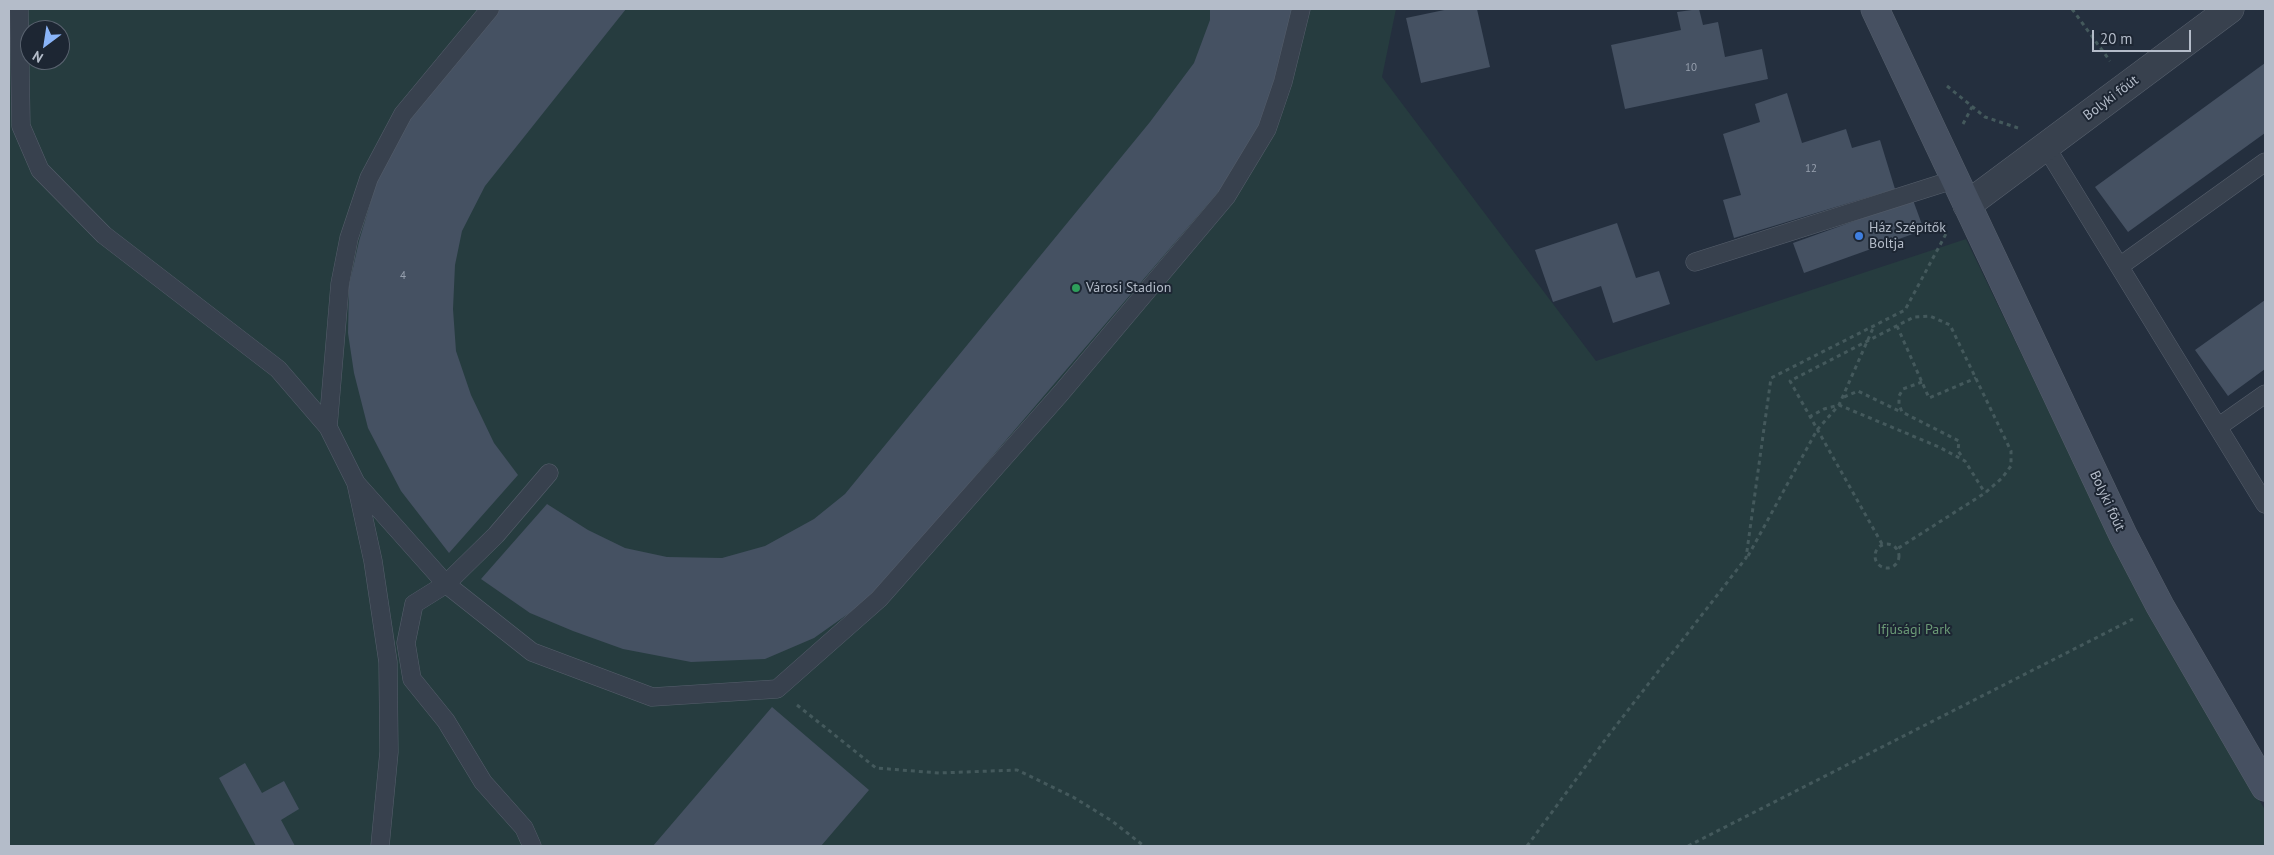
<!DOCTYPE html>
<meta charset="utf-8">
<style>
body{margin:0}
#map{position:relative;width:2274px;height:855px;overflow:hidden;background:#242f3e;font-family:"PT Sans",sans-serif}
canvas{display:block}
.frame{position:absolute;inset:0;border:10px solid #b4bcc9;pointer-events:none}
.north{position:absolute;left:20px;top:20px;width:50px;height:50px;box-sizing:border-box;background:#1d2633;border:1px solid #59626f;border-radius:50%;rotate:211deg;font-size:14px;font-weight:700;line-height:20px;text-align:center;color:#b4bcc9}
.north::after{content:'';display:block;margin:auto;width:18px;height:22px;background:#8ab4f8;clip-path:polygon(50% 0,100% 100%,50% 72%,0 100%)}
.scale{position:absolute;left:2092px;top:30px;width:99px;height:22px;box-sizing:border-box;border:2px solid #b4bcc9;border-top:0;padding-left:6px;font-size:15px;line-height:18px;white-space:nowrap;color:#b4bcc9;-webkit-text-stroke:4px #1d2633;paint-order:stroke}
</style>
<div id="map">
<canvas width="2274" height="855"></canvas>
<div class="frame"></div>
<div class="north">N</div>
<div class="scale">20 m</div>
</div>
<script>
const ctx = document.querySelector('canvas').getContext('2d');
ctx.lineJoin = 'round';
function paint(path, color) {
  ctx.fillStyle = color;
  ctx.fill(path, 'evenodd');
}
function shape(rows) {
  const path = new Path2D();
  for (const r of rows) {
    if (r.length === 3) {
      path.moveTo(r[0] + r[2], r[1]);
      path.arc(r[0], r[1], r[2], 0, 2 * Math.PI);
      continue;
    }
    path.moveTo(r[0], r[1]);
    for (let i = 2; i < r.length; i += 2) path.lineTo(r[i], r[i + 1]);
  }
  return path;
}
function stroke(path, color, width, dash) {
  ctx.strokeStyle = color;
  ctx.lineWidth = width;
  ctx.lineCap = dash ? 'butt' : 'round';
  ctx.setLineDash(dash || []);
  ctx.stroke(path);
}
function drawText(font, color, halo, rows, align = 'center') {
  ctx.font = font + ' "PT Sans",sans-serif';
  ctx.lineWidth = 4;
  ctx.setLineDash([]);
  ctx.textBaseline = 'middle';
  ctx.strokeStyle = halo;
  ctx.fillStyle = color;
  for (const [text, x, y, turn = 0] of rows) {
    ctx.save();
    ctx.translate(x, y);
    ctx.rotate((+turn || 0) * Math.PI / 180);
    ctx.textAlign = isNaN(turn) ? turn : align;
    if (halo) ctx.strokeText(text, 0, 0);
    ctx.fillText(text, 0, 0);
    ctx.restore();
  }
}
const green = shape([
 [9,9,1396,9,1382,77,1596,361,1966,239,2114,546,2265,810,2265,846,9,846],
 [30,30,60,30,60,60,30,60]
]);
const building = shape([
 [495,9,626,9,485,186,462,231,455,265,453,309,456,351,471,395,494,443,518,475,449,553,401,491,368,428,354,373,348,333,349,286,359,241,377,181,406,115],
 [1210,9,1292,9,1277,73,1260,124,1219,191,872,597,814,638,765,659,691,662,623,649,573,631,530,613,481,579,547,504,588,530,625,548,667,557,722,558,765,546,814,519,845,494,1150,122,1194,63,1210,20],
 [1449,9,1477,9,1490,67,1421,83,1406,18],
 [1699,9,1703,25,1718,22,1725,57,1762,49,1768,79,1625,109,1611,45,1681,30,1677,12],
 [2265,63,2265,133,2128,232,2095,187],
 [1787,93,1802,143,1846,129,1852,148,1880,140,1895,189,1734,238,1723,200,1741,195,1723,134,1760,122,1755,104],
 [1913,200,1924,230,1804,273,1793,243],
 [1617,223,1636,278,1659,271,1670,304,1613,323,1601,286,1553,302,1535,250],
 [2265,300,2265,369,2228,396,2195,350],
 [772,707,869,790,821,846,653,846],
 [245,763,262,793,284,781,299,809,281,820,295,846,256,846,219,778]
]);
const path = shape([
 [2072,9,2110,61],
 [1947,86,1985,117,2018,128],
 [1963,124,1972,107],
 [1897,326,1929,398,1976,378],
 [1922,382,1903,389,1899,396,1899,404,1902,412,1959,441,1958,451,1963,458],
 [1844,397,1858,391,1901,412],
 [1809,417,1824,409,1839,405,1939,447,1965,461,1985,493],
 [1887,556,12],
 [1882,544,1790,381,1914,317,1930,316,1950,325,2011,451,2011,466,2002,478,1985,493,1897,549],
 [1748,556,1817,430,1839,405,1874,326],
 [797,705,876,768,939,773,1017,770,1073,797,1112,821,1144,846],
 [1527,846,1608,736,1746,558,1771,378,1905,310,1947,232],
 [1688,846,2133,619]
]);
const service = shape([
 [19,9,21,126,40,170,104,235,278,369,328,427,356,483,373,561,388,662,389,752,380,846],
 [2046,147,2265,504],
 [1695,262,1956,179],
 [2120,266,2265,162],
 [328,427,340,284,349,238,369,178,403,114,490,9],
 [2218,427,2265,394],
 [356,483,446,584,532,652,652,697,777,689,879,599,1061,393,1226,197,1267,129,1283,82,1301,9],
 [532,846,524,828,483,782,446,721,412,679,406,643,414,604,446,584,496,535,549,473]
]);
const minor = shape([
 [1967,205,2230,9]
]);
const secondary = shape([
 [1875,9,2123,535,2160,606,2265,787]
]);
const markers = [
 [1859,236,5,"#3f7fe0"],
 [1076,288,5,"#2e9e5b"]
];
const numberNames = [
 ["10",1691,68],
 ["12",1811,169],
 ["4",403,276]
];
const streetNames = [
 ["Bolyki főút",2111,98,-37],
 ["Bolyki főút",2107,501,65]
];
const poiNames = [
 ["Ház Szépítők",1869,228],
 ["Boltja",1869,244],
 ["Városi Stadion",1086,288]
];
const parkNames = [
 ["Ifjúsági Park",1914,630]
];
paint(green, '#263c3f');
paint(building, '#455162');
stroke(service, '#565f6c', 19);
stroke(minor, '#565f6c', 29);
stroke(secondary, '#565f6c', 29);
stroke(path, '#44595c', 3, [4, 4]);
stroke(service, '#38414e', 18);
stroke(minor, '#38414e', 28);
stroke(secondary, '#465061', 28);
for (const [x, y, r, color] of markers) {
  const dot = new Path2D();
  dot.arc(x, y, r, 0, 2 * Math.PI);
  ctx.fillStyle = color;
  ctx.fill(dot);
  stroke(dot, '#1d2633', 2);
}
drawText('11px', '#98a1af', null, numberNames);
drawText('14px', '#b4bcc9', '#1d2633', streetNames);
drawText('14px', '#b4bcc9', '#1d2633', poiNames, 'left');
drawText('14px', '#6b9a76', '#1d2633', parkNames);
</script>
